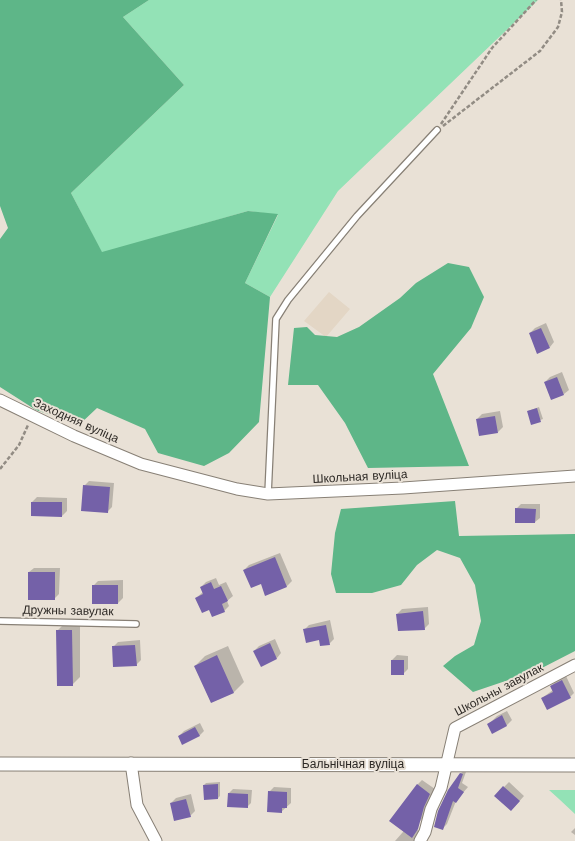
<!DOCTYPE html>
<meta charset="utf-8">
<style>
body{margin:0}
canvas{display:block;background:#e9e1d6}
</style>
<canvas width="575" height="841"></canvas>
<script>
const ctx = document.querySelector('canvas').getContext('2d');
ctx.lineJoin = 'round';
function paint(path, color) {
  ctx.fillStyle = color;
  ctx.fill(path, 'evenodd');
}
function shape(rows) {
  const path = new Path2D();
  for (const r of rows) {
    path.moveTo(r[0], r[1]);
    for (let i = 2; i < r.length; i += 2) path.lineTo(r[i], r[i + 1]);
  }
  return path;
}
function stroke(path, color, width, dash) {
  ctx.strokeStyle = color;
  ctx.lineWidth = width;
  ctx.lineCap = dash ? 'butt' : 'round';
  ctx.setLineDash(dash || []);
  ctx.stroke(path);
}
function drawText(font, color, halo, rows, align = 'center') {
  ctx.font = font + ' "Work Sans",sans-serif';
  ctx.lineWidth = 4;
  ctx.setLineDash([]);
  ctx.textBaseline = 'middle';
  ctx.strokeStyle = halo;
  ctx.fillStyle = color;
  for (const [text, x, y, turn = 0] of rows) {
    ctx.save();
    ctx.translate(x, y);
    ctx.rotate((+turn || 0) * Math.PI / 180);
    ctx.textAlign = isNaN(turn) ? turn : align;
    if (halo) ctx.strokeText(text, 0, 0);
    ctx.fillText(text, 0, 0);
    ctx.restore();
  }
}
const built = shape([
 [329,292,350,309,326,337,304,321]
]);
const green = shape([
 [149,0,538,0,338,191,270,297,245,283,278,215,248,211,102,253,71,193,184,85,123,17],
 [549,790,575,790,575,814,559,799]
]);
const forest = shape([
 [0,0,149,0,123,17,184,85,71,193,102,252,248,211,278,214,245,283,270,297,259,422,229,453,204,466,158,453,145,429,97,408,79,425,36,410,0,387,0,239,8,228,0,206],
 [448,263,469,267,484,297,471,328,433,374,469,466,368,468,345,423,318,385,288,385,294,328,307,327,315,335,337,337,359,327,400,298,416,283],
 [455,501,459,536,575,534,575,651,538,670,473,692,443,666,455,656,474,645,481,621,475,585,460,558,437,550,417,565,401,585,372,593,336,593,331,574,335,533,341,509]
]);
const shadow = shape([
 [546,323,554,342,550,347,530,333,535,328],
 [562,372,569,390,564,394,545,382,550,377],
 [539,407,543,419,532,423,528,411],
 [500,411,503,427,498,432,477,419,482,414],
 [89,481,114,483,112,507,107,512,84,486],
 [37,497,67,498,67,511,62,516,32,502],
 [521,504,540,504,540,518,535,522,516,522,516,509],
 [280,553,292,581,287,586,262,583,244,570,249,565],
 [34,568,60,568,59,594,54,599,29,572],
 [216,578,219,585,226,582,233,596,227,601,229,606,224,611,209,609,196,598,203,592,201,587,206,582],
 [123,580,123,598,118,603,93,586,98,581],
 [428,607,429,624,424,629,397,614,402,609],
 [330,620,334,639,329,644,304,630,309,625],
 [65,623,80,623,80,677,72,685,57,631],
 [275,639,281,653,277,658,254,651,259,646],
 [140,640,141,660,136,665,113,647,118,642],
 [228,646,244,682,234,692,211,702,195,666,205,656],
 [397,655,408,656,408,669,403,674,392,660],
 [566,676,574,693,570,697,542,698,553,690,551,686,555,682],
 [507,711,512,720,507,725,492,732,489,724,497,716],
 [200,723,204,731,199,736,179,736,184,731],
 [466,769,467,769,462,783,468,787,456,801,447,824,442,829,461,773],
 [422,780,435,789,425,816,420,821,417,785],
 [220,782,220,796,218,798,204,785,206,783],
 [509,782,524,796,516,805,504,787],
 [274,787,291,788,291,803,281,812,269,792],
 [233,789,252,790,251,803,247,807,229,793],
 [191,794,195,811,190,816,171,803,176,798],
 [410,824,419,831,418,838,414,841,395,841],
 [575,828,575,835,571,832]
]);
const building = shape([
 [541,328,550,348,537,354,529,333],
 [557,377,564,395,551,400,544,382],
 [537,408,541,422,531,425,527,411],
 [495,416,498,433,479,436,476,419],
 [83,485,110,487,108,513,81,511],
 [31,502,62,502,62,517,31,516],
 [515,508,536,509,535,523,515,523],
 [275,557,287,587,265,596,261,584,251,588,243,570],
 [28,572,55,572,55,600,28,600],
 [211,582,214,589,221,586,228,601,222,604,225,612,212,617,209,610,202,613,195,598,203,594,200,587],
 [92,585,118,585,118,604,92,604],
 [423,611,425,630,398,631,396,614],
 [326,625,330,645,320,646,319,640,306,643,303,629],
 [56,630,72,630,73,686,57,686],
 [270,643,277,659,261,667,253,651],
 [135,645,137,666,113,667,112,646],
 [217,655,234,693,211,703,194,666],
 [391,660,404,660,404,675,391,675],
 [562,680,571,698,547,710,541,698,553,692,550,686],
 [502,715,507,726,492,734,487,724],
 [195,727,200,736,182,745,178,736],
 [460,773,463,774,458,788,464,792,456,803,453,801,443,830,434,827,438,811,448,790],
 [218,784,218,799,204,800,203,785],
 [417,784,430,794,424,807,418,829,412,838,389,821],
 [503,786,520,801,511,811,494,796],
 [268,791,287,792,287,808,282,808,282,813,267,812],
 [228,793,248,794,248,808,227,807],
 [186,799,191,817,174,821,170,803]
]);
const path = shape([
 [441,124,492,48,536,0],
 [443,126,540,51,558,27,562,12,561,0],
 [0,469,19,445,28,425]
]);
const service = shape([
 [268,494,276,319,288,300,357,216,437,130],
 [0,621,136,624]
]);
const minor = shape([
 [0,400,74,436,141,464,237,489,268,494,403,488,575,476],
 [131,763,137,805,156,841],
 [420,841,425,832,431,809,441,788,455,728,575,665]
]);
const tertiary = shape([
 [0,764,575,765]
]);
const streetNames = [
 ["Заходняя вуліца",76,421,24],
 ["Школьная вуліца",360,477,-3],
 ["Дружны завулак",68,611,1],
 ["Школьны завулак",499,690,-28],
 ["Бальнічная вуліца",353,764]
];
paint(built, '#e3d6c5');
paint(green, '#93e2b6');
paint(forest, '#5eb688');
paint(shadow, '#0003');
paint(building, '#7461a8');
stroke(service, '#888076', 8);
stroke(minor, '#888076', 13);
stroke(tertiary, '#888076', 15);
stroke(path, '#928c84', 2.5, [4, 2]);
stroke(service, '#fff', 5.5);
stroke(minor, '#fff', 11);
stroke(tertiary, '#fff', 13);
drawText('12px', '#2d2925', '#e9e1d6', streetNames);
</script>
